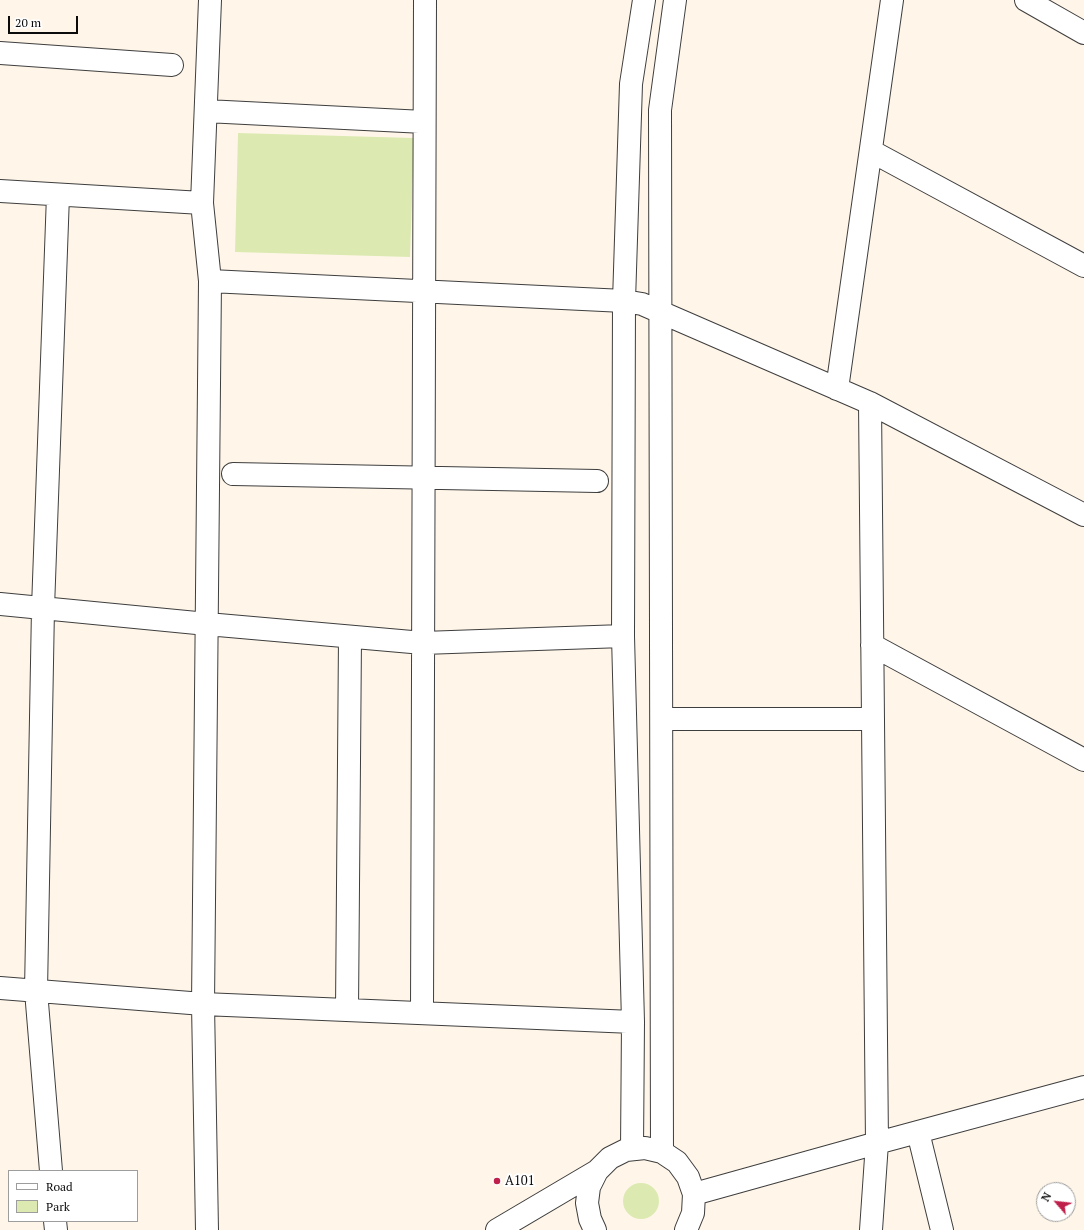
<!DOCTYPE html>
<style>
body{margin:0}
#map{position:relative;width:1084px;height:1230px;overflow:hidden;background:#fff6e9;font-family:"PT Serif",serif}
canvas{display:block}
.legend{position:absolute;left:8px;top:1170px;width:130px;height:52px;box-sizing:border-box;background:#fff;border:1px solid #9d9d9d;margin:0;padding:5px 7px;list-style:none;font-size:12px;color:#0b0b0b}
.legend li{display:flex;align-items:center;gap:8px;height:20px}
.legend b{width:20px;border:1px solid #9d9d9d}
.north{position:absolute;left:1036px;top:1182px;width:40px;height:40px;box-sizing:border-box;background:#fff;border:1px solid #9d9d9d;border-radius:50%;rotate:298deg;font-size:11px;font-weight:700;line-height:16px;text-align:center;color:#0b0b0b}
.north::after{content:'';display:block;margin:auto;width:14px;height:18px;background:#be204b;clip-path:polygon(50% 0,100% 100%,50% 72%,0 100%)}
.scale{position:absolute;left:8px;top:16px;width:70px;height:18px;box-sizing:border-box;border:2px solid #0b0b0b;border-top:0;padding-left:5px;font-size:12px;line-height:14px;white-space:nowrap;color:#0b0b0b;-webkit-text-stroke:3px #fff;paint-order:stroke}
</style>
<div id="map">
<canvas width="1084" height="1230"></canvas>
<ul class="legend">
<li><b style="height:5px;background:#fff"></b>Road</li>
<li><b style="height:11px;background:#dceab2"></b>Park</li>
</ul>
<div class="north">N</div>
<div class="scale">20 m</div>
</div>
<script>
const ctx = document.querySelector('canvas').getContext('2d');
ctx.lineJoin = 'round';
function paint(path, color) {
  ctx.fillStyle = color;
  ctx.fill(path, 'evenodd');
}
function shape(rows) {
  const path = new Path2D();
  for (const r of rows) {
    if (r.length === 3) {
      path.moveTo(r[0] + r[2], r[1]);
      path.arc(r[0], r[1], r[2], 0, 2 * Math.PI);
      continue;
    }
    path.moveTo(r[0], r[1]);
    for (let i = 2; i < r.length; i += 2) path.lineTo(r[i], r[i + 1]);
  }
  return path;
}
function stroke(path, color, width, dash) {
  ctx.strokeStyle = color;
  ctx.lineWidth = width;
  ctx.lineCap = dash ? 'butt' : 'round';
  ctx.setLineDash(dash || []);
  ctx.stroke(path);
}
function drawText(font, color, halo, rows, align = 'center') {
  ctx.font = font + ' "PT Serif",serif';
  ctx.lineWidth = 4;
  ctx.setLineDash([]);
  ctx.textBaseline = 'middle';
  ctx.strokeStyle = halo;
  ctx.fillStyle = color;
  for (const [text, x, y, turn = 0] of rows) {
    ctx.save();
    ctx.translate(x, y);
    ctx.rotate((+turn || 0) * Math.PI / 180);
    ctx.textAlign = isNaN(turn) ? turn : align;
    if (halo) ctx.strokeText(text, 0, 0);
    ctx.fillText(text, 0, 0);
    ctx.restore();
  }
}
const green = shape([
 [238,133,414,138,410,257,235,252],
 [641,1201,18]
]);
const minor = shape([
 [1026,0,1084,33],
 [0,53,172,65],
 [206,111,424,122],
 [871,151,1084,266],
 [0,191,202,203,210,281,624,301,642,304,870,403,1084,515],
 [202,203,210,0],
 [837,389,892,0],
 [870,403,877,1143,871,1230],
 [233,474,597,481],
 [0,604,207,624,423,643,623,636],
 [872,645,1084,760],
 [662,719,873,719],
 [0,988,203,1004,633,1022],
 [347,1010,350,637],
 [422,1013,425,0],
 [918,1132,942,1230],
 [632,1149,633,1022,623,636,624,301,631,84,644,0],
 [662,1152,660,110,675,0],
 [51,1171,36,991,43,608,58,195],
 [694,1194,877,1143,1084,1087],
 [55,1221,56,1230],
 [207,1230,203,1004,210,281],
 [497,1230,597,1171],
 [595,1230,590,1219,587,1203,589,1187,597,1171,610,1158,626,1150,645,1148,662,1152,677,1162,688,1177,694,1194,693,1213,686,1230]
]);
const markers = [
 [497,1181,4,"#be204b"]
];
const poiNames = [
 ["A101",505,1181]
];
paint(green, '#dceab2');
stroke(minor, '#3e3e3e', 24);
stroke(minor, '#fff', 22);
for (const [x, y, r, color] of markers) {
  const dot = new Path2D();
  dot.arc(x, y, r, 0, 2 * Math.PI);
  ctx.fillStyle = color;
  ctx.fill(dot);
  stroke(dot, '#fff', 1.5);
}
drawText('13px', '#0b0b0b', '#fff', poiNames, 'left');
</script>
